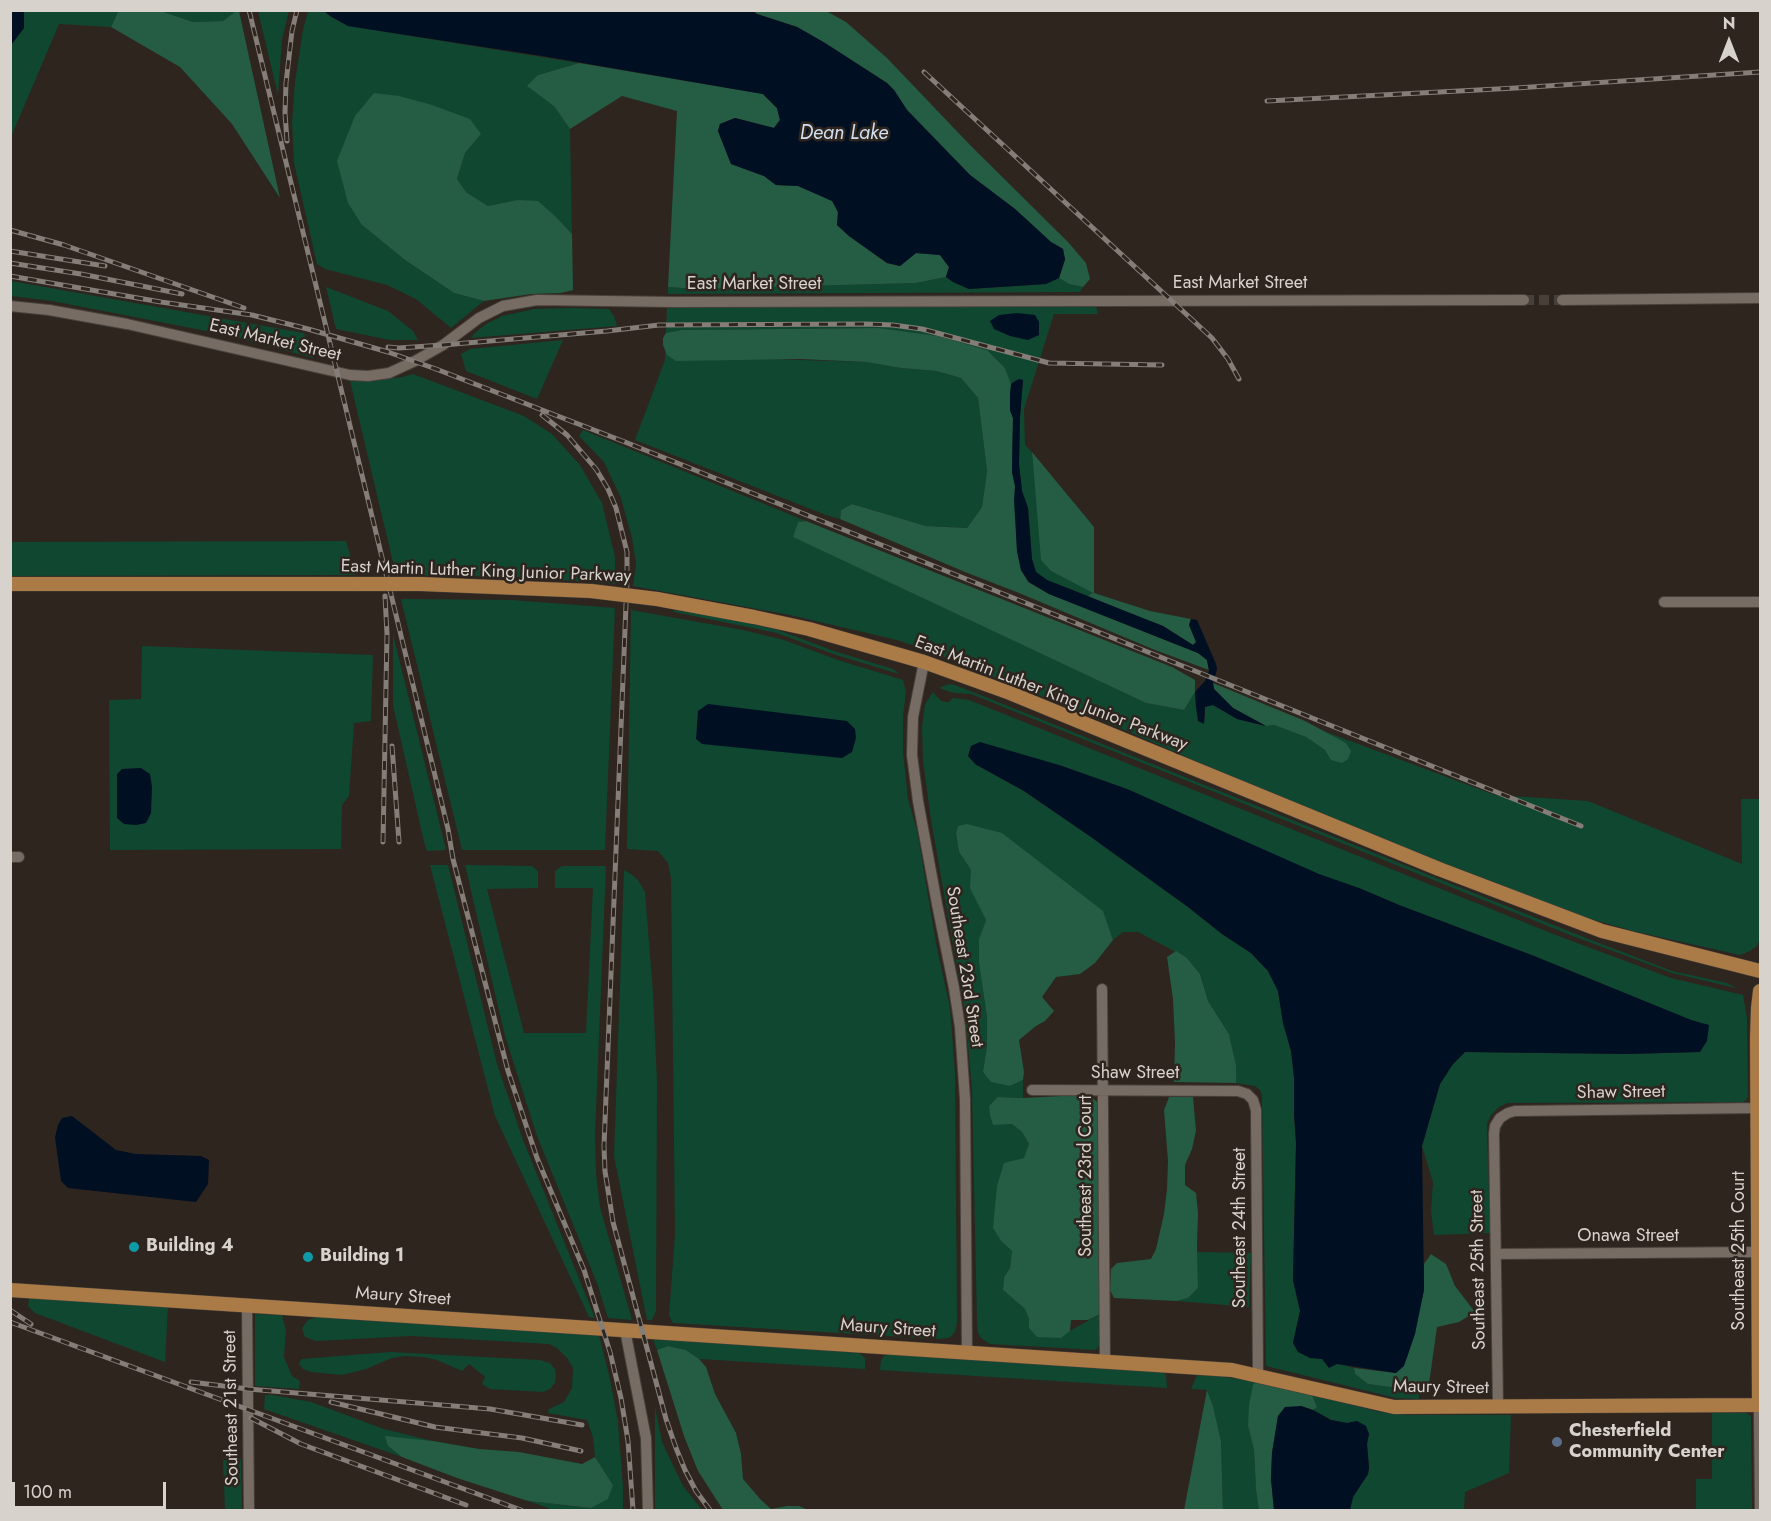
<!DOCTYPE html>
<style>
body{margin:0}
#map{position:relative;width:1771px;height:1521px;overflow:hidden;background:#2e251e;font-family:Jost,sans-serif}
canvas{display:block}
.frame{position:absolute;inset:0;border:12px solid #d8d2cd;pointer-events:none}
.north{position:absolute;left:1699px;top:12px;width:60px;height:60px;-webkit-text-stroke:4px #2e251e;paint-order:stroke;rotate:0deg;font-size:16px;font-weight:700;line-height:24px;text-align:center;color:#d8d2cd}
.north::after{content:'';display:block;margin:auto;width:21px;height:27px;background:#d8d2cd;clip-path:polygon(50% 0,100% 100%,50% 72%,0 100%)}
.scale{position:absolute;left:12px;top:1482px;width:154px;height:27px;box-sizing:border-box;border:3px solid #d8d2cd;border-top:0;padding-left:8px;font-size:18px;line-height:21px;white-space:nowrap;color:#d8d2cd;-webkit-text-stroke:4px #2e251e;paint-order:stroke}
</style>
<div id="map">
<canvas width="1771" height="1521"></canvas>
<div class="frame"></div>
<div class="north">N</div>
<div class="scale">100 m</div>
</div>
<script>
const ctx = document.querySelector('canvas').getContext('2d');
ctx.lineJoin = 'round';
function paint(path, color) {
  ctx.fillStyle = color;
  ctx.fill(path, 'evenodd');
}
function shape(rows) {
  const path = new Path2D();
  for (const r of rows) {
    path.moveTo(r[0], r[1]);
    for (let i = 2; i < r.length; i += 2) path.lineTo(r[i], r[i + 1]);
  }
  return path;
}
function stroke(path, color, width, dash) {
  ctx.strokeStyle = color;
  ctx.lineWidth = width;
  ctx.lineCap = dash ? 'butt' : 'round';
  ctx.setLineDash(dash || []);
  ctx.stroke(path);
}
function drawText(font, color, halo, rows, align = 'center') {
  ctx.font = font + ' Jost,sans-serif';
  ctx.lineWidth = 5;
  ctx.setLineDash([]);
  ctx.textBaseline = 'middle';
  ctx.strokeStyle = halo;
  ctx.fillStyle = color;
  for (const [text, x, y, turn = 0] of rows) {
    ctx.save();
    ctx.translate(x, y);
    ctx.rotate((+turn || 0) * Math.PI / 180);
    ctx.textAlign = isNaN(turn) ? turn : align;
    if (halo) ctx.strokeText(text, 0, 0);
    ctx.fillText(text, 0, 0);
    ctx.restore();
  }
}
const green = shape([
 [24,11,119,11,111,27,59,24,11,137,11,45,24,28],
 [161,11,236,11,223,21,193,22],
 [258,11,289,11,282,39,278,95],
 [308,11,324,11,330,16,348,26,579,63,538,75,554,106,570,129,572,234,557,218,517,200,488,206,466,192,457,179,465,153,481,134,362,225,405,260,454,293,484,301,451,328,416,299,387,285,325,269,317,264,294,163,292,123,295,82,303,30],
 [946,277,953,282,969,289,1046,284,1059,278,1069,284,1083,287,1080,292,668,294,668,287,698,289,916,283],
 [11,281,304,333,313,358,227,335,52,301,11,296],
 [326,287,388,311,413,331,418,340,390,340,336,329],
 [902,305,1096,306,1098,314,1054,314,1024,409,1025,445,1032,452,1038,515,1051,571,1094,593,1088,596,1047,580,1036,572,1032,560,1028,508,1022,491,1019,464,1020,417,1023,380,1016,380,1011,384,1005,368,987,350,938,336,879,328,681,330,666,333,667,308],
 [573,308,609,309,614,316,617,326,471,338,474,334,486,324,502,316,534,309],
 [563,340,537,399,466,371,461,354,470,349],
 [665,351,668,356,866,362,901,368,936,371,961,378,978,398,987,471,982,507,967,528,926,526,852,504,841,510,840,519,826,515,635,440,665,360],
 [413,374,524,416,552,434,580,465,602,503,615,557,615,584,523,577,396,575,350,381,380,380,402,377],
 [583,430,806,521,798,522,794,537,1146,703,1184,710,1195,692,1196,707,1205,719,1205,707,1213,705,1237,719,1266,726,1274,725,1306,737,1325,750,1346,743,1321,730,1495,795,1588,801,1742,864,1741,799,1760,799,1760,939,1757,946,1750,951,1740,955,1633,931,1563,911,1296,805,1127,731,924,649,897,640,790,615,633,586,636,564,632,538,621,498,604,462,579,436],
 [346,541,356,575,11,576,11,542],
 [401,599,512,600,615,608,605,850,462,850],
 [631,610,743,630,784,640,838,660,903,680,906,692,903,716,903,752,908,799,917,830,936,943,950,1008,955,1073,957,1322,955,1332,949,1338,938,1339,673,1323,669,1316,675,1234,671,878,668,863,658,851,627,849],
 [674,610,734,620,778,630,834,651,893,669,899,674,833,654,777,633,674,612],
 [393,634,446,850,427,851,424,842,393,705],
 [142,646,373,655,371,721,354,723,349,796,342,805,341,849,110,850,109,700,141,699],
 [949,684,955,685,1003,704,1586,938,1672,971,1727,983,1736,988,1672,973,1570,935,971,694,954,693,939,688],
 [933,692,940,700,945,702,949,702,953,698,969,700,1561,937,1671,978,1743,995,1747,1018,1748,1097,1744,1102,1508,1103,1499,1107,1491,1115,1487,1124,1490,1233,1434,1235,1431,1211,1433,1182,1422,1146,1440,1084,1453,1064,1465,1052,1627,1054,1699,1052,1708,1026,1691,1020,1534,956,1399,905,1359,888,1319,875,1127,789,1059,765,975,764,1024,791,1091,837,1188,907,1222,934,1251,953,1268,971,1278,991,1283,1023,1291,1051,1294,1077,1294,1114,1296,1143,1293,1280,1300,1311,1293,1343,1310,1358,1323,1359,1354,1368,1355,1374,1368,1384,1419,1391,1419,1399,1396,1398,1266,1366,1262,1097,1261,1091,1255,1086,1236,1083,1236,1065,1229,1034,1208,1001,1200,974,1187,958,1138,932,1123,932,1113,940,1102,910,958,826,956,833,959,852,971,870,971,888,986,920,979,939,979,963,987,1017,987,1046,983,1072,1010,1086,1023,1080,1023,1098,998,1097,1012,1124,1022,1132,1029,1144,1002,1242,1012,1251,1010,1268,1004,1277,1003,1290,1025,1309,1029,1319,1029,1328,1060,1338,1068,1332,1100,1314,1100,1344,1096,1350,990,1344,981,1338,978,1333,977,1323,972,1089,965,1012,931,820,923,760,922,727,925,704],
 [430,865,448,865,497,1064,523,1140,595,1318,589,1317,495,1116],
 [465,865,532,866,538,871,538,888,487,889,524,1033,586,1033,593,888,555,888,555,871,562,866,606,866,595,1134,596,1174,600,1207,632,1320,608,1318,597,1283,537,1136,505,1036],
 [624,870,631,874,638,880,645,892,653,993,657,1082,656,1311,652,1320,647,1320,614,1156],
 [1197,1252,1251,1253,1249,1307,1177,1301,1188,1298,1198,1288],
 [29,1298,168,1306,165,1362,35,1313,28,1306],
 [255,1314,282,1315,286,1330,284,1357,292,1376,300,1381,299,1389,255,1386],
 [319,1316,599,1335,610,1379,618,1422,623,1486,623,1510,554,1510,528,1501,591,1508,613,1485,595,1457,593,1437,587,1420,548,1413,549,1409,564,1402,572,1388,573,1368,567,1358,557,1348,549,1344,411,1336,316,1341,305,1337,302,1328,308,1320],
 [653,1339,858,1352,865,1358,865,1369,699,1359,686,1350,668,1346,657,1350],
 [390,1352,540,1360,550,1363,555,1369,556,1376,555,1383,550,1389,543,1392,490,1389,482,1384,485,1377,469,1364,462,1371,437,1360,424,1357,404,1356,392,1358,366,1369,342,1375,311,1372,303,1369,299,1364,301,1359],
 [891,1354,1163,1372,1166,1375,1167,1388,880,1370,881,1360,884,1356],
 [1197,1375,1218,1376,1257,1382,1248,1426,1254,1450,1256,1490,1259,1510,1223,1510,1221,1441,1213,1406,1207,1390,1191,1389],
 [265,1395,273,1395,311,1402,384,1429,433,1441,386,1437,388,1446,402,1457,264,1409],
 [1312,1395,1380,1412,1409,1415,1511,1415,1509,1473,1465,1492,1464,1510,1350,1510,1353,1497,1368,1474,1369,1468,1367,1444,1369,1434,1357,1421,1347,1423,1331,1420,1313,1410,1317,1407],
 [655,1406,662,1442,683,1486,702,1510,655,1510],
 [1712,1413,1746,1413,1751,1416,1752,1510,1696,1510,1696,1479,1712,1479],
 [241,1459,242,1510,225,1510,223,1460]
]);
const forest = shape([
 [119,10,161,11,193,22,223,21,236,11,239,11,280,198,232,124,180,67,111,27],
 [752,11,826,11,846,22,887,58,970,145,1068,242,1086,263,1090,279,1083,287,1069,284,1059,278,1065,260,1063,249,1051,242,1015,209,970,175,907,110,894,90,887,83,825,43,797,27,757,14],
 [579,63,763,94,777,108,780,120,774,128,735,118,720,124,718,131,731,164,764,176,776,185,798,186,833,201,838,212,837,225,849,236,887,263,900,266,916,253,940,255,949,267,946,277,916,283,698,289,668,287,677,111,622,96,570,129,554,106,527,86,538,75],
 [374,93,399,96,432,105,470,119,481,134,465,153,457,179,466,192,488,206,517,200,538,201,557,218,572,234,573,290,561,293,531,294,484,301,454,293,405,260,362,225,348,203,337,161,355,116],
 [879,328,938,336,987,350,1005,368,1011,384,1010,410,1013,418,1012,472,1015,486,1017,551,1021,570,1028,582,1049,594,1198,653,1207,660,1209,670,1155,650,1019,593,965,572,840,519,841,510,852,504,926,526,967,528,982,507,987,471,978,398,961,378,936,371,901,368,866,362,801,359,676,361,667,355,663,345,663,338,666,333,681,330],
 [1032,452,1094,527,1094,593,1150,611,1191,619,1189,625,1197,642,1193,645,1163,626,1130,614,1088,596,1093,593,1051,571,1041,560],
 [806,521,1172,667,1195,680,1195,692,1184,710,1146,703,793,537,798,522],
 [1213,683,1305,721,1346,743,1351,751,1348,759,1342,763,1331,760,1325,750,1306,737,1274,725,1266,726,1233,708,1214,689],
 [967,824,1002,833,1103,911,1113,940,1095,963,1080,974,1056,977,1042,997,1054,1011,1045,1021,1036,1026,1019,1040,1024,1072,1023,1080,1010,1086,991,1082,983,1072,987,1046,987,1017,979,963,979,939,986,920,970,888,971,870,959,852,956,833,958,826],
 [1176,951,1187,958,1200,974,1208,1001,1229,1034,1236,1065,1236,1083,1174,1082,1175,1042,1173,999,1167,957],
 [1081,1095,1092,1097,1098,1103,1100,1314,1088,1320,1071,1320,1070,1331,1061,1338,1037,1337,1029,1328,1029,1319,1025,1309,1003,1290,1004,1277,1010,1268,1012,1251,1002,1242,993,1228,997,1186,1004,1163,1024,1158,1029,1144,1022,1132,1012,1124,993,1125,990,1115,989,1106,998,1097,1023,1098],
 [1169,1097,1193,1097,1196,1131,1192,1149,1185,1165,1185,1185,1196,1193,1198,1213,1197,1246,1198,1288,1188,1298,1177,1301,1114,1298,1110,1290,1111,1269,1117,1263,1151,1259,1156,1249,1164,1214,1167,1189,1168,1161,1164,1110],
 [1431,1254,1446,1264,1455,1286,1475,1312,1459,1322,1437,1327,1429,1384,1419,1391,1368,1384,1355,1374,1354,1368,1396,1373,1419,1311,1424,1290,1424,1264],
 [668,1346,686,1350,699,1359,706,1367,715,1394,736,1433,741,1454,743,1479,761,1500,771,1509,787,1506,799,1506,808,1510,723,1510,698,1471,684,1436,657,1350],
 [1257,1382,1312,1395,1317,1407,1313,1410,1301,1406,1278,1416,1272,1453,1271,1479,1274,1510,1259,1510,1256,1490,1254,1450,1248,1426,1249,1405,1253,1385],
 [1207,1390,1213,1406,1221,1441,1223,1510,1184,1510],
 [385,1436,433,1441,479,1449,519,1452,582,1464,595,1457,613,1485,608,1499,591,1508,528,1501,457,1478,402,1457,388,1446]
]);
const water = shape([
 [11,10,24,11,24,28,11,45],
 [752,10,757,14,797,27,825,43,887,83,894,90,907,110,970,175,1015,209,1051,242,1063,249,1065,259,1059,278,1046,284,969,289,953,282,946,277,949,267,940,255,916,253,900,266,887,263,849,236,837,225,838,212,832,201,798,186,776,185,764,176,731,164,718,131,720,124,735,118,774,128,780,120,777,108,763,94,542,56,348,26,330,16,324,11],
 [1017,313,1035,315,1039,322,1039,335,1028,340,1010,336,994,329,990,321,999,315],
 [1019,379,1023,380,1020,417,1019,464,1022,491,1028,508,1032,559,1036,572,1047,580,1163,626,1193,645,1196,642,1189,625,1191,619,1197,620,1216,664,1217,669,1213,683,1214,689,1233,708,1266,726,1237,719,1213,705,1205,707,1204,724,1198,721,1196,707,1195,692,1205,681,1209,671,1207,660,1198,653,1049,594,1029,582,1021,570,1017,551,1014,500,1015,486,1012,472,1013,418,1010,410,1010,395,1011,384],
 [708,704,847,721,855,729,856,738,852,752,842,758,702,744,696,739,698,711],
 [980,742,1059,765,1127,789,1319,874,1359,888,1399,905,1534,956,1691,1020,1709,1025,1707,1041,1700,1052,1627,1054,1465,1052,1453,1064,1440,1084,1422,1146,1424,1290,1415,1334,1404,1366,1396,1373,1337,1364,1329,1368,1322,1359,1310,1358,1298,1352,1293,1343,1300,1311,1293,1280,1296,1143,1294,1114,1294,1077,1291,1051,1283,1023,1278,991,1268,971,1251,953,1222,934,1188,907,1091,837,1024,791,975,764,968,756,971,746],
 [141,768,150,774,152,787,151,813,146,823,136,825,124,824,117,818,117,774,122,769],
 [72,1116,116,1150,136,1154,201,1156,209,1160,208,1184,196,1202,68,1188,61,1181,55,1137,58,1125,62,1118],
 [1301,1406,1313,1410,1331,1420,1347,1423,1357,1421,1366,1426,1369,1434,1367,1444,1369,1468,1368,1474,1353,1497,1350,1510,1274,1510,1271,1479,1272,1453,1278,1416,1285,1407]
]);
const minorTunnel = shape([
 [1524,300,1562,300]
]);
const minor = shape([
 [1562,300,1760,298],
 [10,306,49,310,127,324,350,375,368,376,389,373,415,361,443,345,479,318,503,306,537,300,674,302,1524,300],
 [1664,602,1760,602],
 [924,662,913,717,912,755,918,801,937,904,954,988,960,1027,965,1099,967,1352],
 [10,857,19,857],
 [1102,989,1105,1362],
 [1032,1090,1238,1091,1247,1094,1253,1100,1256,1110,1258,1375],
 [1496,1254,1760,1252],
 [247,1305,249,1510],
 [625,1330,646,1438,648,1510],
 [1498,1406,1494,1134,1495,1126,1500,1118,1508,1113,1515,1111,1757,1108,1760,1105],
 [1760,1510,1759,1414,1760,1405]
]);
const major = shape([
 [10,584,354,584],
 [421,584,591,591],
 [657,599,754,617,809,629,924,662,1010,693,1439,869,1602,931,1760,971],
 [10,1290,1232,1370,1394,1407,1759,1405,1757,1039,1758,1008,1760,991]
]);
const rail = shape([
 [249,10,448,829,453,859,508,1071,537,1158,584,1270,610,1352,621,1398,628,1441,633,1510],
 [924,72,1212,338,1228,359,1239,379],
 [1267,101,1516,88,1760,72],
 [287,141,285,113,286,83,292,31,297,10],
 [10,230,64,245,244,308],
 [10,251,105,266],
 [10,263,81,274,182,294],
 [10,276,161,302,252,315,308,329,388,352,436,369,625,442,1581,826],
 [388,347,399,348,443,345,607,331,659,325,866,324,893,325,922,329,1049,363,1162,365],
 [542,415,567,435,596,469,608,489,616,508,627,552,627,580,604,1146,605,1171,613,1222,666,1419,676,1448,685,1470,696,1491,710,1510],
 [392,746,399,842],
 [383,842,387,634,385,596],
 [10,1310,31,1324],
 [10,1322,521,1510],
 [191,1382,248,1389,490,1409,582,1425],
 [331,1402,435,1427,522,1438,581,1451],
 [251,1418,301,1444,466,1505]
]);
const majorBridge = shape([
 [354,584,421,584],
 [591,591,657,599]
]);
const markers = [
 [134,1247,6,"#0f9aa8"],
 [308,1257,6,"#0f9aa8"],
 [1557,1442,6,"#5c6f8a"]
];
const streetNames = [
 ["East Market Street",1240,284],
 ["East Market Street",754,285],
 ["East Market Street",275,341,13],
 ["East Martin Luther King Junior Parkway",486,572,2],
 ["East Martin Luther King Junior Parkway",1051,694,21],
 ["Southeast 23rd Street",964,967,81],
 ["Shaw Street",1135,1074],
 ["Shaw Street",1621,1093,-1],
 ["Southeast 23rd Court",1087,1176,-90],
 ["Southeast 24th Street",1241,1228,-90],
 ["Onawa Street",1628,1237],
 ["Southeast 25th Court",1740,1251,-90],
 ["Southeast 25th Street",1479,1270,-91],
 ["Maury Street",403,1297,4],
 ["Maury Street",888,1329,4],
 ["Maury Street",1441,1388,1],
 ["Southeast 21st Street",232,1408,-91]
];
const poiNames = [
 ["Building 4",146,1247],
 ["Building 1",320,1257],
 ["Chesterfield",1569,1432],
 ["Community Center",1569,1453]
];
const waterNames = [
 ["Dean Lake",844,134]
];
paint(green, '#0f4731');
paint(forest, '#245c44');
paint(water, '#010f23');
stroke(minorTunnel, '#483f38', 10, [10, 5]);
stroke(minor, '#48413b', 12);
stroke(major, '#48413b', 15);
stroke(minor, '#776c63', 10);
stroke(major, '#aa7a47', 14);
stroke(rail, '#857d77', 5);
stroke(rail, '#2e251e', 3, [9]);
stroke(majorBridge, '#48413b', 15, []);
stroke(majorBridge, '#aa7a47', 14);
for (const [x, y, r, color] of markers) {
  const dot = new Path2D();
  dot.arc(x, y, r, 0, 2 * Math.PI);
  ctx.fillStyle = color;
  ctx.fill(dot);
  stroke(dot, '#2e251e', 2);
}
drawText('18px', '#d8d2cd', '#2e251e', streetNames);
drawText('bold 18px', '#d8d2cd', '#2e251e', poiNames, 'left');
drawText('italic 20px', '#d0dff2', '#2e251e', waterNames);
</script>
